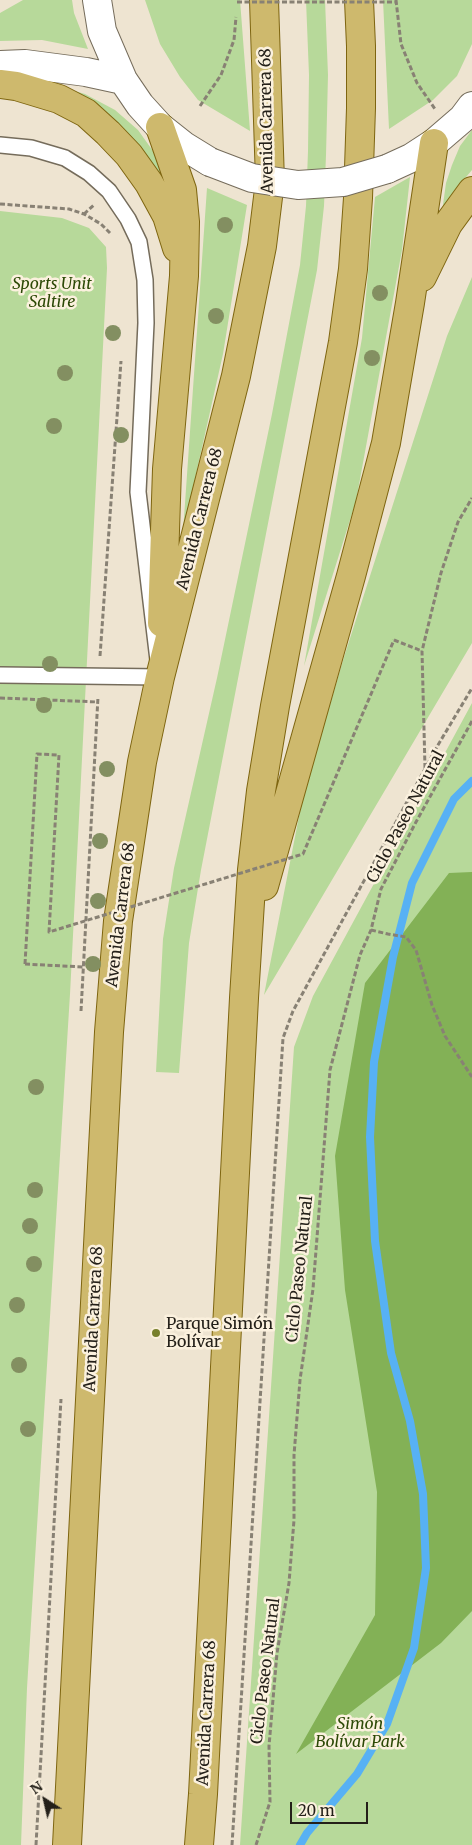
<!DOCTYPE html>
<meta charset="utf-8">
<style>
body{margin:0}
#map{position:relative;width:472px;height:1845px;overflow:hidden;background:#eee4d1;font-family:Merriweather,serif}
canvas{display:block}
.north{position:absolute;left:20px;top:1775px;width:50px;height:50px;-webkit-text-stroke:4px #fbf1de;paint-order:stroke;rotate:325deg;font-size:14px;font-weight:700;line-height:20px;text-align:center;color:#242019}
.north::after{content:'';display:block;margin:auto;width:18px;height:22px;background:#242019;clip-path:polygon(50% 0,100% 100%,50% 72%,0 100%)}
.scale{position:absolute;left:290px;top:1802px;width:78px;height:22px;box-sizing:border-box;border:2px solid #242019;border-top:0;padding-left:6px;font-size:15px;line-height:18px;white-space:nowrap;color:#242019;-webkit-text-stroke:4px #fbf1de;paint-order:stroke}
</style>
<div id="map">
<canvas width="472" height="1845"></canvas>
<div class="north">N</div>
<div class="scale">20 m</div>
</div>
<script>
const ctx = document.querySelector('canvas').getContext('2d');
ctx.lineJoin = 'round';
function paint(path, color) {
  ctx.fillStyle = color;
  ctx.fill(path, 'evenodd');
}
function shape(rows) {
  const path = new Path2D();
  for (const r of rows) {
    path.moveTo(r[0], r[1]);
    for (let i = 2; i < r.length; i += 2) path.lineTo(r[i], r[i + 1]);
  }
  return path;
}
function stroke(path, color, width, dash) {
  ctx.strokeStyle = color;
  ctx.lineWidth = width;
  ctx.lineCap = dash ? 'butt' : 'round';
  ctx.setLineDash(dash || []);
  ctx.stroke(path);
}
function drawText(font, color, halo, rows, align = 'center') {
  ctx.font = font + ' Merriweather,serif';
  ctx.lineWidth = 5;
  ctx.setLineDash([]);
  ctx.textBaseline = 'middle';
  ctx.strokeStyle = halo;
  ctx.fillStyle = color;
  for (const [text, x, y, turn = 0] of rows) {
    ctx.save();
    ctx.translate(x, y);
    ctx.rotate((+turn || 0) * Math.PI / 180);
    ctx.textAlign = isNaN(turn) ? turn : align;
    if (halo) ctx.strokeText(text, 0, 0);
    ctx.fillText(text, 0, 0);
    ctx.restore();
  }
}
const green = shape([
 [23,0,72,0,74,13,88,49,42,40,0,41,0,13],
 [145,0,240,0,250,131,198,100,180,77,160,44],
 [306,0,325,0,328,75,326,155,324,206,317,270,201,870,189,943,179,1073,156,1072,163,939,174,868,217,678,272,414,300,265,306,206,308,151,309,75],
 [383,0,472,0,472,44,457,76,433,100,389,129],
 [57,86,85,94,115,110,138,130,158,158,178,226],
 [472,130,472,170,461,183,442,212,446,183,452,165,460,146],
 [410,177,402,250,356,501,304,666,362,338,375,197],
 [207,188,247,205,223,354,183,532],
 [0,211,62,218,89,228,106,247,107,268,70,994,27,1688,21,1845,0,1845],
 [472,277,472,643,264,995,303,796,344,657,447,336],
 [472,703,472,1845,240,1845,294,1047,313,996]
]);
const forest = shape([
 [472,872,472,1611,441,1643,296,1754,375,1615,377,1492,345,1290,335,1156,365,983,449,873]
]);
const stream = shape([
 [300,1845,307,1833,357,1774,387,1724,414,1648,426,1568,423,1494,410,1421,391,1353,375,1241,370,1137,374,1062,393,957,412,883,454,799,472,781]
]);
const path = shape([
 [396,0,401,44,417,83,435,109],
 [200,106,221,75,234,40,236,17],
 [0,204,69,209,84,214,101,224,110,233],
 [84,214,95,204],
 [394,640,422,651],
 [100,656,121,361],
 [0,698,98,702],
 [425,768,422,651,441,573,458,522,472,498],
 [371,930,388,934,406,937,416,950,432,1005,445,1036,472,1077],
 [25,964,84,967],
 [81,1011,98,697],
 [36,1845,61,1399],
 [232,1845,283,1038,293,1011,438,745,472,688],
 [256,1845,270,1802,269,1746,277,1653,289,1583,294,1520,294,1455,300,1380,313,1289,330,1070,360,955,371,930,381,889,416,822,472,721]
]);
const service = shape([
 [0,145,31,148,65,158,89,173,109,191,128,219,139,242,145,280,146,323,138,492,160,677,0,675]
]);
const secondary = shape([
 [97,0,102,31,123,80,140,105,160,127,184,146,210,162],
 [0,65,25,64,86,72,123,80],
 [387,169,411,158,434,143,463,118,472,106]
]);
const primary = shape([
 [0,84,16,86,59,99,86,113,108,133,129,155,149,183,167,216,177,248],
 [160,127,182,190,185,222,184,276,167,469,162,623],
 [422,277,448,224,472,191],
 [264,886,351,576,386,443,410,303,434,143],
 [67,1845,109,1032,118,921,142,762,160,677,236,376,262,246,270,181,264,0],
 [199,1845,203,1794,244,998,252,870,261,791,275,706,343,342,353,269,358,198,361,108,361,46,359,0]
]);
const pathBridge = shape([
 [237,2,396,2],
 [25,964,37,754,59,755,49,932,303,854,394,640]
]);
const secondaryBridge = shape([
 [210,162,252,178,298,185,343,182,387,169]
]);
const trees = [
 [225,225],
 [380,293],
 [216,316],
 [113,333],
 [372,358],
 [65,373],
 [54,426],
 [121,435],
 [50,664],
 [44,705],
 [107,769],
 [100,841],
 [98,901],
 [93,964],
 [36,1087],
 [35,1190],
 [30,1226],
 [34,1264],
 [17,1305],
 [19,1365],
 [28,1429]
];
const markers = [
 [156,1333,5,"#78802c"]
];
const streetNames = [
 ["Avenida Carrera 68",267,121,-91],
 ["Avenida Carrera 68",200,519,-76],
 ["Ciclo Paseo Natural",406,817,-62],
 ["Avenida Carrera 68",121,915,-83],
 ["Ciclo Paseo Natural",300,1269,-84],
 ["Avenida Carrera 68",94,1319,-87],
 ["Ciclo Paseo Natural",266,1671,-83],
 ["Avenida Carrera 68",207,1713,-87]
];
const parkNames = [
 ["Sports Unit",52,284],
 ["Saltire",52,302],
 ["Simón",360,1724],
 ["Bolívar Park",360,1742]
];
const poiNames = [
 ["Parque Simón",166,1324],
 ["Bolívar",166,1342]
];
paint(green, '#b7d99a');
paint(forest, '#83b156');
stroke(stream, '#57b1f4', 8);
stroke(service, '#756c5b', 18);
stroke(secondary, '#756c5b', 30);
stroke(primary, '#7e6510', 30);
stroke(path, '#888174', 3, [5, 2.5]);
stroke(service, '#fff', 15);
stroke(secondary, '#fff', 28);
stroke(primary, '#ceb96d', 28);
stroke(secondaryBridge, '#756c5b', 30, []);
stroke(pathBridge, '#888174', 3, [5, 2.5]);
stroke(secondaryBridge, '#fff', 28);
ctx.fillStyle = '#838f61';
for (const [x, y] of trees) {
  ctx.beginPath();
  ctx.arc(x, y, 8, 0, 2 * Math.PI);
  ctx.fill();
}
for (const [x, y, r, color] of markers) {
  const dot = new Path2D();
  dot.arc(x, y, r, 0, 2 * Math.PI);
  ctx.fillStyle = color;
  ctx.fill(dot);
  stroke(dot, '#fbf1de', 2);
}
drawText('16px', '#242019', '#fbf1de', streetNames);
drawText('italic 16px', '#2c4906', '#fbf1de', parkNames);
drawText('16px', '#242019', '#fbf1de', poiNames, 'left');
</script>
